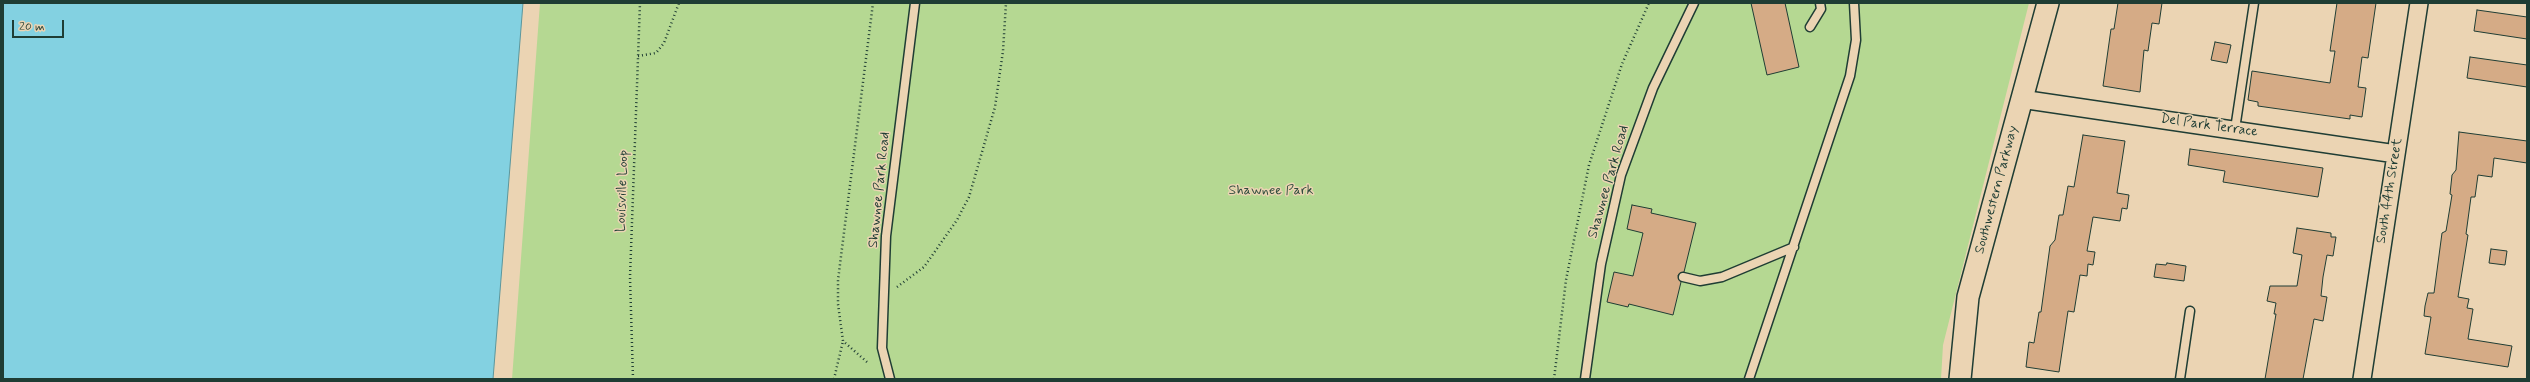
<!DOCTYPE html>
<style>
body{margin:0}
#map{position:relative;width:2530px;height:382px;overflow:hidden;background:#ebd4b3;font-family:Mynerve,sans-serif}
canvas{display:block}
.frame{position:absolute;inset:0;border:4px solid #1f3d34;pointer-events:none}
.scale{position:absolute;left:12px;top:20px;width:52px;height:18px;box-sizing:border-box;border:2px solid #1f3d34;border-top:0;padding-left:5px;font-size:12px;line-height:14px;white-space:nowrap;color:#1f3d34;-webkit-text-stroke:3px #ebd4b3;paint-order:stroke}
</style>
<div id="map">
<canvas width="2530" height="382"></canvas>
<div class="frame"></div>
<div class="scale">20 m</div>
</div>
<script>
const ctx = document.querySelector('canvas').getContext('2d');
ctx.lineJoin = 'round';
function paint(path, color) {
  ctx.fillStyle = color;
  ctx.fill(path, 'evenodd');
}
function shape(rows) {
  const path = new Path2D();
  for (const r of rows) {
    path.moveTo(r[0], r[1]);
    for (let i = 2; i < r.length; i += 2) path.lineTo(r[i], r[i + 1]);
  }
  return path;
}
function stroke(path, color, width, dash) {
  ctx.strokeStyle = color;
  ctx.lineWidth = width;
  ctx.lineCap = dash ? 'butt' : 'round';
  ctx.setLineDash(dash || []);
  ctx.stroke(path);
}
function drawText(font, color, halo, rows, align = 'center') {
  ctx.font = font + ' Mynerve,sans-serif';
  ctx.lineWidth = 3;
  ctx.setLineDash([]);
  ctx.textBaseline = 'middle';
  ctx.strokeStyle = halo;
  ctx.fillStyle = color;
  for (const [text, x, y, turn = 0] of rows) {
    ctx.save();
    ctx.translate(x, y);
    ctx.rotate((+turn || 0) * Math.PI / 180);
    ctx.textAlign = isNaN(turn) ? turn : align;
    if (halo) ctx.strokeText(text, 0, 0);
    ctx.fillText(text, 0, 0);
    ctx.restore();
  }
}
const green = shape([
 [540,3,2029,3,1943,345,1941,379,512,379]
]);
const water = shape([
 [3,3,523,3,493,379,3,379,3,3]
]);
const building = shape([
 [1751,3,1785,3,1799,67,1767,75,1751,3],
 [2118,3,2162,3,2159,24,2152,23,2148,51,2144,50,2140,92,2103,86,2111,29,2114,29,2118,3],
 [2337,3,2376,3,2368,58,2362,57,2358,87,2366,88,2362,117,2350,115,2350,119,2258,106,2258,102,2248,100,2252,71,2330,83,2335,51,2330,51,2337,3],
 [2477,10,2527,17,2527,39,2474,31,2477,10],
 [2215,42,2231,45,2227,63,2211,60,2215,42],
 [2470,57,2527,65,2527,87,2467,78,2470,57],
 [2459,132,2527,141,2527,163,2494,158,2492,177,2478,175,2475,197,2471,197,2466,234,2468,235,2458,297,2469,299,2467,308,2473,309,2468,339,2512,346,2508,367,2425,354,2431,317,2424,316,2425,306,2428,293,2434,293,2442,233,2446,231,2452,195,2450,194,2452,175,2456,170,2459,132],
 [2083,135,2125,141,2117,193,2129,195,2127,209,2122,208,2120,221,2093,217,2087,251,2095,252,2093,265,2088,264,2087,276,2080,275,2074,312,2068,311,2059,372,2026,367,2029,342,2034,343,2039,312,2041,312,2050,246,2055,240,2059,215,2063,215,2068,186,2074,187,2083,135],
 [2190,149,2323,168,2318,197,2223,182,2225,171,2188,165,2190,149],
 [1632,205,1652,209,1651,213,1696,223,1684,272,1678,275,1681,282,1673,315,1629,304,1628,307,1607,302,1614,272,1633,276,1643,233,1627,229,1632,205],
 [2297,228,2331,233,2331,237,2336,237,2333,256,2327,255,2323,277,2321,296,2327,297,2323,321,2314,319,2303,379,2265,379,2276,314,2274,314,2276,303,2267,301,2270,286,2297,286,2302,255,2293,253,2297,228],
 [2491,249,2507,251,2505,265,2489,263,2491,249],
 [2167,263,2186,266,2184,281,2154,277,2156,264,2166,265,2167,263]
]);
const path = shape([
 [638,56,656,53,664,43,679,3],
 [897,287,924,267,957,220,969,197,995,107,1003,51,1006,3],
 [867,362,843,341,838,304,838,280,873,3],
 [633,379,630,277,640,3],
 [834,379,843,341],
 [1554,379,1566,280,1589,165,1622,64,1649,3]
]);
const service = shape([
 [1810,27,1821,9,1820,3],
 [2235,129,2254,3],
 [1683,277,1700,281,1722,277,1794,247],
 [890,379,882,348,886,236,915,3],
 [1585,379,1601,264,1621,175,1653,88,1694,3],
 [1749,379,1850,76,1856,40,1854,3],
 [2180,379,2190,311]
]);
const minor = shape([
 [2021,99,2396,154],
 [2362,379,2419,3]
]);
const tertiary = shape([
 [1960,379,1968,297,2048,3]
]);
const streetNames = [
 ["Del Park Terrace",2209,126,8],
 ["Shawnee Park Road",1609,182,-74],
 ["Shawnee Park Road",880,190,-84],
 ["Southwestern Parkway",1997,190,-75],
 ["Louisville Loop",623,191,-88],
 ["South 44th Street",2390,191,-81]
];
const parkNames = [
 ["Shawnee Park",1271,191]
];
paint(green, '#b5d892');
paint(water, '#83d1e1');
stroke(water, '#5b969c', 1);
paint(building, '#d5ab86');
stroke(building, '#1f3d34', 1);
stroke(service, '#1f3d34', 11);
stroke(minor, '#1f3d34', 20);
stroke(tertiary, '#1f3d34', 24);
stroke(path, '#1f3d34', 2.5, [1, 3]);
stroke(service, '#ebd4b3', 8);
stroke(minor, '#ebd4b3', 17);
stroke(tertiary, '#ebd4b3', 21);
drawText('14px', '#1f3d34', '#ebd4b3', streetNames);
drawText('14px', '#2e4c3d', '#ebd4b3', parkNames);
</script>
